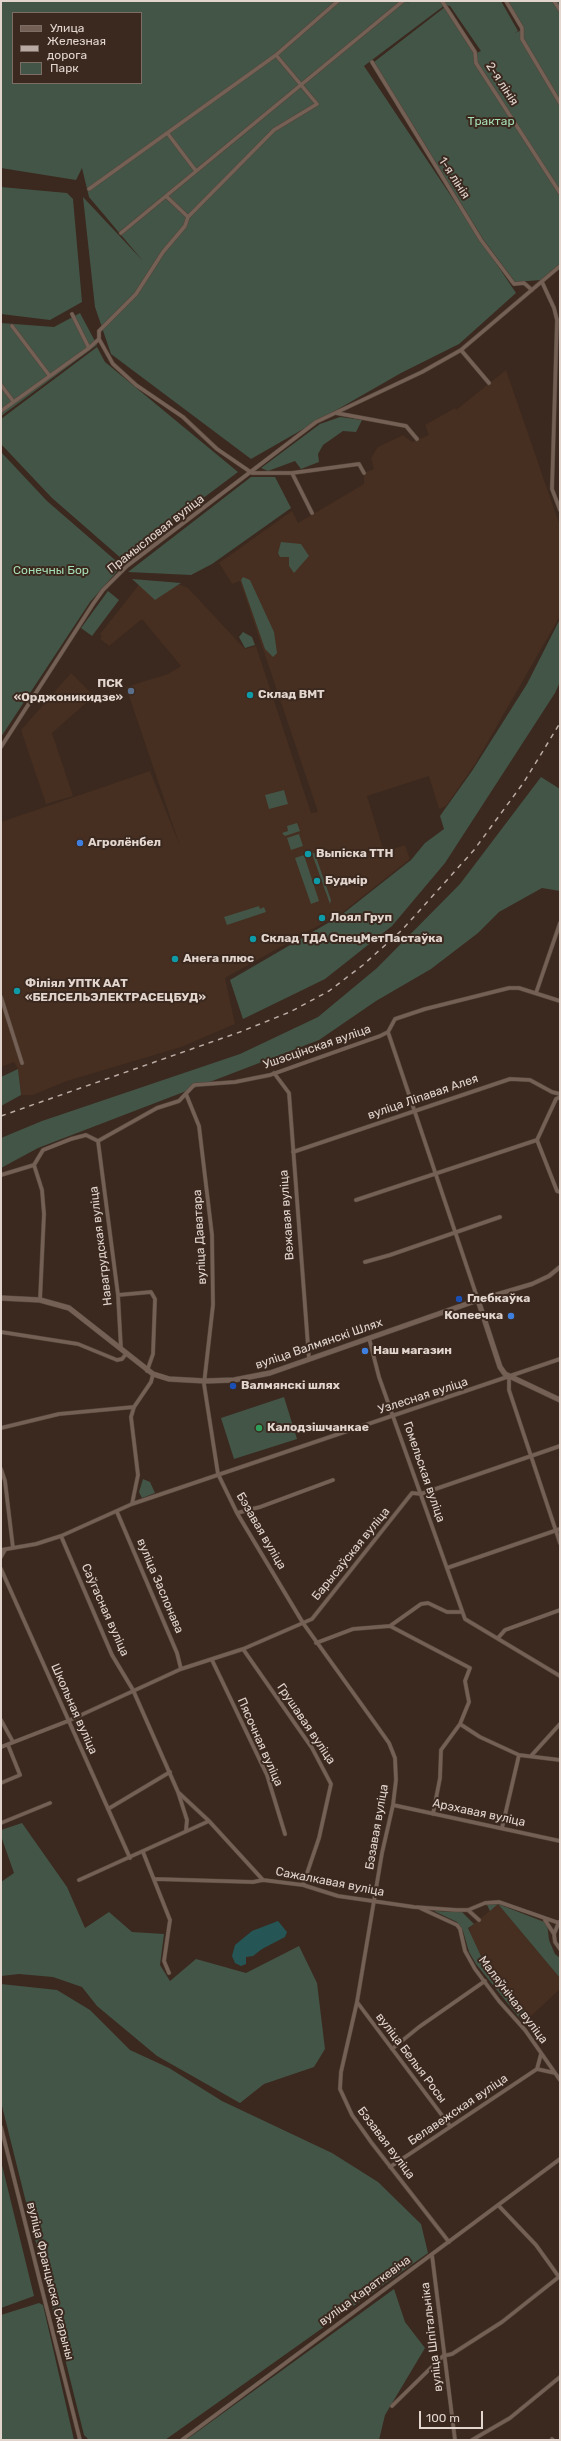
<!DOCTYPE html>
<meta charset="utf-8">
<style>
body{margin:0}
#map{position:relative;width:561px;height:2441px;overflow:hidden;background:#3b291f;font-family:Rubik,sans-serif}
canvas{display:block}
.frame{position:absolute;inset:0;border:2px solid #e1d5ce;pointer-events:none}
.legend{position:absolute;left:12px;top:12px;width:130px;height:72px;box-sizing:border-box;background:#3b291f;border:1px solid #7d6e65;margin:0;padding:5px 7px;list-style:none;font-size:12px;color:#e1d5ce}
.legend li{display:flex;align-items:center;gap:8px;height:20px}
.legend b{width:20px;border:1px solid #7d6e65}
.scale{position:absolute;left:419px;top:2411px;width:64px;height:18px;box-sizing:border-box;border:2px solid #e1d5ce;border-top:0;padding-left:5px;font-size:12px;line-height:14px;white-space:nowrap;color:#e1d5ce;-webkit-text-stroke:3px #3b291f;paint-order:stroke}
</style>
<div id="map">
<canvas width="561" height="2441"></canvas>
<div class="frame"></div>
<ul class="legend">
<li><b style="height:5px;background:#746054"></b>Улица</li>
<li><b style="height:5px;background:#b9aba4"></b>Железная дорога</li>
<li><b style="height:11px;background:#435547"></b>Парк</li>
</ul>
<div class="scale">100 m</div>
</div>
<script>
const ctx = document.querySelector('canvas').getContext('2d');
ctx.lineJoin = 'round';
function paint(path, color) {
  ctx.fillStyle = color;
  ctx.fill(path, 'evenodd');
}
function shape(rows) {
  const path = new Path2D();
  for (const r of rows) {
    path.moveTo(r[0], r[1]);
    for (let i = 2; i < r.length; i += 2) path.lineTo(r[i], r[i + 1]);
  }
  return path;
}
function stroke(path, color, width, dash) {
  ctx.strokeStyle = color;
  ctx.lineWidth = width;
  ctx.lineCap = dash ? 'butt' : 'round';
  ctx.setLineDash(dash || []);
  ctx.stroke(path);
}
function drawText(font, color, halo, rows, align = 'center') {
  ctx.font = font + ' Rubik,sans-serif';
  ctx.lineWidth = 4;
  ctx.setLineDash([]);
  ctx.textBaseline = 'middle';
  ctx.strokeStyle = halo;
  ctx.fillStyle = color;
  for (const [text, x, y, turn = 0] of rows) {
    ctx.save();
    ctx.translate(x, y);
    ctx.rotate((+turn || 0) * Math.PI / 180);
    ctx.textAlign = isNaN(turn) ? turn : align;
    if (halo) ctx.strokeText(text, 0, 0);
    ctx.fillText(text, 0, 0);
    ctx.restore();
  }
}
const built = shape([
 [506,370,560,526,560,616,475,764,446,806,439,809,429,776,367,796,384,852,405,845,410,859,343,912,225,978,235,1024,181,1047,67,1081,33,1095,21,1095,18,1069,14,1062,1,1067,1,822,150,771,180,846,126,687,168,674,181,666,142,619,109,646,100,639,102,636,100,634,141,582,176,583,188,588,245,649,256,646,311,813,318,812,240,581,232,584,219,563,292,511,298,523,364,484,364,473,374,469,371,458,378,447,403,435,412,442,429,435,425,425,455,408,456,410],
 [71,673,94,696,52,733,73,796,46,804,21,730],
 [498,1904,560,1978,560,1989,527,2020,478,1961,469,1928]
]);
const green = shape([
 [1,1,405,1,410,4,406,1,501,1,518,31,515,33,524,29,508,1,560,1,560,264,541,280,515,282,483,239,374,62,445,7,474,54,481,51,450,6,445,5,364,66,516,293,459,344,401,373,251,459,111,354,95,307,83,197,143,261,89,197,82,168,76,180,1,168],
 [13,13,141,13,141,83,13,83],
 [1,187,67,193,73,199,82,302,50,320,1,314],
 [80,313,97,345,1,416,1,323,54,327],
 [97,347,105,362,238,472,122,559,52,498,1,444,1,419],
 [340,417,362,420,356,432,343,431,323,445,318,454,319,462,301,469,295,461,268,471,261,468,320,424],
 [1,452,47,501,122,566,90,602,1,737],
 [251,477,275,477,291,508,212,564,191,575,128,572],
 [281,542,301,544,309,556,294,573,289,566,289,557,280,557,278,553],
 [243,577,250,580,274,632,277,653,273,657,265,649,241,580],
 [132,579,181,583,155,600],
 [108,591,119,600,92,636,81,628],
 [560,619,560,682,555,693,445,863,392,926,325,979,243,1019,230,980,340,916,411,860,425,843,444,829,440,816,472,771,527,684],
 [243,632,252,637,255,645,245,648,239,637],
 [541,777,560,789,560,891,542,888,499,912,478,933,431,969,376,1001,319,1040,38,1148,1,1168,1,1138,42,1121,240,1054,318,1017,377,968,460,884],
 [284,790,288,804,269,809,265,795],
 [297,823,300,831,285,836,282,833,288,831,287,826],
 [299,834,303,846,291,850,287,838],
 [311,851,315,854,331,900,330,904],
 [304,855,319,901,311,904,295,858],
 [259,906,260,909,264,907,266,912,227,925,224,917],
 [18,1069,21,1095,1,1106,1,1077],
 [284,1397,297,1439,234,1459,221,1418],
 [143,1479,150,1482,155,1493,142,1498,139,1492],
 [22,1823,67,1887,85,1928,109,1912,132,1932,164,1934,160,1965,170,1981,196,1959,246,1973,299,1946,317,1983,325,2049,314,2067,264,2084,240,2103,157,2056,97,2006,82,1987,53,1977,19,1974,1,1976,1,1882,14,1873,1,1836,1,1830],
 [492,1904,498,1904,547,1923,549,1940,555,1954,560,1958,560,1978,498,1904,490,1911,487,1905],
 [434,1911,462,1912,474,1924,468,1928,485,1965,528,2015,521,2020,476,1964,469,1952,463,1931,457,1922],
 [1,1984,57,1990,90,2010,130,2050,169,2068,222,2101,332,2153,378,2182,421,2224,428,2253,165,2440,89,2440,84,2435,1,2102],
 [1,2161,34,2296,1,2308],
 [394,2289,405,2322,425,2348,385,2415,379,2440,186,2440],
 [39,2303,43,2305,74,2440,1,2440,1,2315]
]);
const water = shape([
 [278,1921,287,1932,285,1937,262,1949,253,1956,246,1957,246,1964,241,1966,235,1963,232,1956,235,1945,252,1931]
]);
const minor = shape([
 [442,1,475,52,476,63,560,193],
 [506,1,522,28,522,39,560,103],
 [554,1,560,10],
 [372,62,481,240,514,284,524,283,532,290],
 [168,134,196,171],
 [89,189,276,55,338,1],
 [166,196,188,217],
 [121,233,403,1],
 [542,282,554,308,557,320,552,489,560,510],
 [72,314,89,348],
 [12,326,49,375],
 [99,339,113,364,136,385,183,417,217,449,252,473,292,473,359,464,364,473],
 [461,350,489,383],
 [1,385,13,401],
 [1,411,89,348,99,339,99,331,136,294,163,252,185,226,188,217,274,130,317,104,276,55],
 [336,413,406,426,417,439],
 [292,473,312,513],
 [1,747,93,604,103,590,127,566,316,422,422,372,461,350,560,266],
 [536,993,560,923],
 [1,997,22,1063],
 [388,1032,478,1300],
 [274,1073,289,1093,309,1359],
 [186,1094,199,1126,212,1235,213,1305,204,1384,218,1474,237,1513,303,1623,377,1726,389,1743,395,1758,396,1780,393,1805,382,1853,357,2002,341,2072,340,2089,352,2115,371,2142,449,2242],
 [560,1097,556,1099,537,1140,557,1191,560,1192],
 [98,1141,118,1295,121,1349],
 [293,1152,510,1079,530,1080,552,1092,560,1094],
 [34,1165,42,1190,44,1214,40,1300],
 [1,1175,34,1165,43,1150,71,1139,86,1135,98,1141,157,1108,179,1101,194,1085,235,1082,270,1075,380,1036,388,1032,395,1019,425,1009,509,988,519,988,560,1001],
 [356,1200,537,1140],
 [365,1262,390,1255,500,1217],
 [118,1295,151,1292,155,1299,153,1354,147,1371],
 [1,1332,78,1344,117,1360,122,1359,126,1354],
 [369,1338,379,1377,465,1619,560,1676],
 [509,1378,509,1390,560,1543],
 [1,1428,59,1414,134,1407],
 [1,1469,5,1481,13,1548],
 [132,1504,138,1475,131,1417,134,1407,151,1382,153,1374],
 [117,1512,177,1653,181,1669],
 [237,1513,260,1507,333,1480],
 [61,1536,112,1655,133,1690,178,1792,187,1820,186,1830],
 [1,1550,36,1544,61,1536,132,1504,560,1359],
 [1,1557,5,1550],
 [447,1568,560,1529],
 [1,1569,130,1858],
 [390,1626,421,1604,428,1603,447,1612,461,1612],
 [498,1638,505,1630,560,1610],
 [316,1643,353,1629,390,1626,470,1668,465,1681,469,1702,460,1724,441,1750,440,1778,433,1814],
 [243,1649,312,1748,331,1784,319,1838,303,1885],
 [212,1660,267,1775,285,1834],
 [1,1720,13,1742],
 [460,1724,480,1737,519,1755,560,1760],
 [1,1747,68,1721,181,1669,243,1649,312,1619,412,1493,421,1494,560,1446],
 [531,1756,560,1724],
 [1,1783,20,1775,8,1745],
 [179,1793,209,1821,263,1880],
 [393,1805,560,1841],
 [108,1809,170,1772],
 [1,1823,50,1803],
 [502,1828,519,1755],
 [143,1852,170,1920,164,1961,169,1973],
 [155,1879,253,1882,263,1880,303,1885,338,1896,414,1907,456,1910,468,1910,485,1903,499,1902,559,1923],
 [79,1880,209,1821],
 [420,1908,457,1925,460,1929,465,1951,475,1969,499,2001,525,2030,560,2080],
 [468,1910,479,1920],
 [545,1920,554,1934],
 [559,1922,554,1934,555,1942,560,1949],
 [357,2002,450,2126],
 [392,2049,419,2027,485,1981],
 [537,2069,541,2054],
 [1,2127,80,2440],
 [390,2167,537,2069,555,2073],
 [498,2205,536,2245,559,2277],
 [432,2255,455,2440],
 [392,2406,443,2356,452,2354,502,2322,560,2276],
 [552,2439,553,2440],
 [182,2440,560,2159],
 [472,2440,510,2418,560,2377]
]);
const tertiary = shape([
 [478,1300,532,1284,549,1276,560,1267]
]);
const secondary = shape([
 [1,1298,40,1300,69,1308,153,1374,169,1379,205,1381,234,1380,270,1373,478,1300,500,1367,505,1374,560,1400]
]);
const rail = shape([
 [1,1116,240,1032,290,1012,329,991,363,965,402,930,474,850,524,782,560,723]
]);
const markers = [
 [131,691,4,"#5c6f8a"],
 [250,695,4,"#0f9aa8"],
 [80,843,4,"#3f7fe0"],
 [308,854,4,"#0f9aa8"],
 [317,881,4,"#0f9aa8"],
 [322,918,4,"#0f9aa8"],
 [253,939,4,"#0f9aa8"],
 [175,959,4,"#0f9aa8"],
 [17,991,4,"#0f9aa8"],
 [459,1299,4,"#1a4fb4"],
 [511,1316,4,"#3f7fe0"],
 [365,1351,4,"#3f7fe0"],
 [233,1386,4,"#1a4fb4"],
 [259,1428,4,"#2e9e5b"]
];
const streetNames = [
 ["2-я лінія",502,84,57],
 ["1-я лінія",454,178,57],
 ["Прамысловая вуліца",156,534,-38],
 ["Ушэсцінская вуліца",317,1047,-19],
 ["вуліца Ліпавая Алея",423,1097,-19],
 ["Вежавая вуліца",287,1215,-94],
 ["вуліца Даватара",200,1237,-93],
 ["Навагрудская вуліца",101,1246,-97],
 ["вуліца Валмянскі Шлях",319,1344,-19],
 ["Узлесная вуліца",423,1396,-18],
 ["Гомельская вуліца",424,1472,71],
 ["Бэзавая вуліца",261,1531,60],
 ["Барысаўская вуліца",351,1554,-51],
 ["вуліца Заслонава",160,1586,67],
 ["Саўгасная вуліца",105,1610,66],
 ["Школьная вуліца",74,1709,66],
 ["Грушавая вуліца",306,1724,56],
 ["Пясочная вуліца",260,1742,66],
 ["Арэхавая вуліца",479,1813,12],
 ["Бэзавая вуліца",377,1827,-80],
 ["Сажалкавая вуліца",330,1882,11],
 ["Маляўнічая вуліца",513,2000,53],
 ["вуліца Белыя Росы",411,2058,53],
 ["Белавежская вуліца",458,2110,-34],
 ["Бэзавая вуліца",386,2143,53],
 ["вуліца Францыска Скарыны",50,2281,76],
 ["вуліца Караткевіча",365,2291,-36],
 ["вуліца Шпітальніка",432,2337,-97]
];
const parkNames = [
 ["Трактар",491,122],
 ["Сонечны Бор",51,571]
];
const poiNames = [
 ["ПСК",123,684,"right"],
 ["«Орджоникидзе»",123,698,"right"],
 ["Склад BMT",258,695],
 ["Агролёнбел",88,843],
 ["Выпіска ТТН",316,854],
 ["Будмір",325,881],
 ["Лоял Груп",330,918],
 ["Склад ТДА СпецМетПастаўка",261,939],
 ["Анега плюс",183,959],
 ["Філіял УПТК ААТ",25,984],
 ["«БЕЛСЕЛЬЭЛЕКТРАСЕЦБУД»",25,998],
 ["Глебкаўка",467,1299],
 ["Копеечка",503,1316,"right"],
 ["Наш магазин",373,1351],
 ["Валмянскі шлях",241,1386],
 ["Калодзішчанкае",267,1428]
];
paint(built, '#462e20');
paint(green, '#435547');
paint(water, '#255555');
stroke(minor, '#54453b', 4.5);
stroke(tertiary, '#54453b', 5);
stroke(secondary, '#54453b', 6);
stroke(minor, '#746054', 3.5);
stroke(tertiary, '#746054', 4);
stroke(secondary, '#746054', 5);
stroke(rail, '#b9aba4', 1.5, [5, 5]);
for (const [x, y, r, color] of markers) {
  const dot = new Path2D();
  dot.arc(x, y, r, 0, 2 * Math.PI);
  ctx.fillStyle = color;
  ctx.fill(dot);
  stroke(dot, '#3b291f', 1.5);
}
drawText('12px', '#e1d5ce', '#3b291f', streetNames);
drawText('12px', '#a6deb3', '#3b291f', parkNames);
drawText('bold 12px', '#e1d5ce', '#3b291f', poiNames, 'left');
</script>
